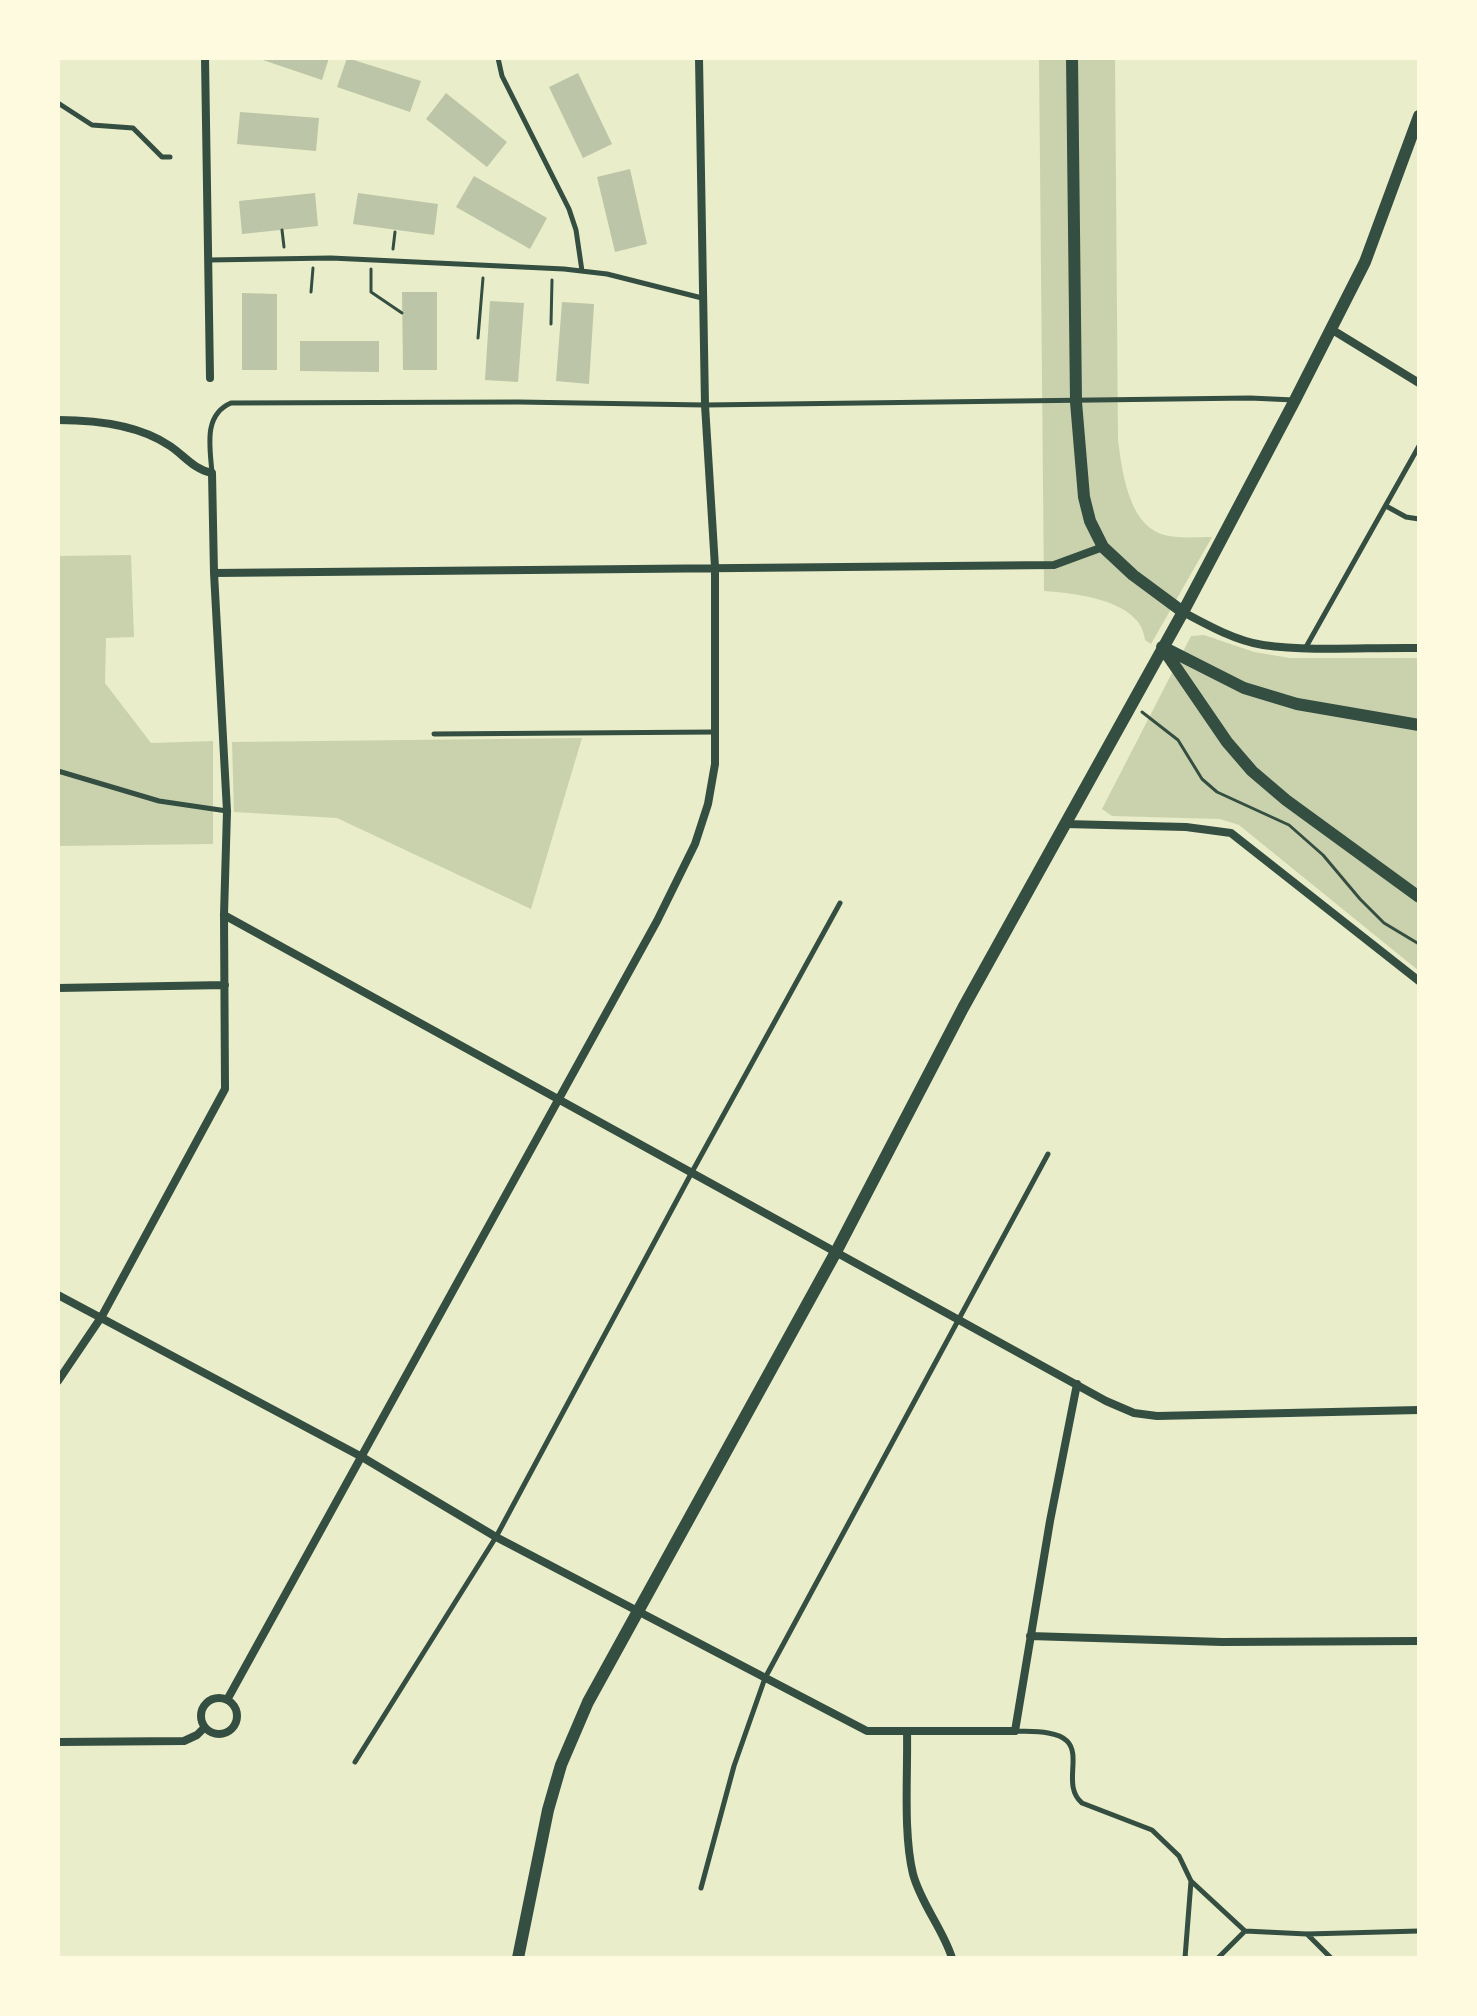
<!DOCTYPE html>
<style>
body{margin:0}
#map{position:relative;width:1477px;height:2016px;overflow:hidden;background:#e9edc9;font-family:Montserrat,sans-serif}
canvas{display:block}
.frame{position:absolute;inset:0;border:60px solid #fefae0;pointer-events:none}
</style>
<div id="map">
<canvas width="1477" height="2016"></canvas>
<div class="frame"></div>
</div>
<script>
const g = document.querySelector('canvas').getContext('2d');
g.lineJoin = 'round';
function fillPath(path, color) {
  g.fillStyle = color;
  g.fill(path, 'evenodd');
}
function trace(path, color, width, dash) {
  g.strokeStyle = color;
  g.lineWidth = width;
  g.lineCap = dash ? 'butt' : 'round';
  g.setLineDash(dash || []);
  g.stroke(path);
}
fillPath(new Path2D(`
 M 1039,58 L 1115,58 L 1118,440 C 1122,470 1128,522 1161,534 C 1176,539 1196,537 1212,537 L 1151,644 L 1145,640 C 1142,600 1074,593 1044,591 Z
 M 131,555 L 134,637 L 106,638 L 105,683 L 151,743 L 213,741 L 213,844 L 58,846 L 58,556 Z
 M 1204,635 L 1254,652 L 1290,658 L 1419,658 L 1419,971 L 1239,825 L 1220,819 L 1112,816 L 1102,809 L 1191,636 Z
 M 582,738 L 531,909 L 337,818 L 234,812 L 232,742 Z`), '#cad2ad');
fillPath(new Path2D(`
 M 257,58 L 329,58 L 322,80 Z
 M 347,58 L 421,81 L 410,112 L 337,87 Z
 M 578,73 L 612,144 L 583,158 L 549,87 Z
 M 446,93 L 507,142 L 487,167 L 426,119 Z
 M 240,112 L 319,118 L 316,151 L 237,144 Z
 M 630,169 L 647,244 L 615,252 L 597,177 Z
 M 474,176 L 547,218 L 530,249 L 456,207 Z
 M 315,193 L 318,226 L 242,234 L 239,201 Z
 M 358,193 L 438,204 L 434,235 L 353,224 Z
 M 402,292 L 437,292 L 437,370 L 403,370 Z
 M 242,293 L 277,294 L 277,370 L 242,370 Z
 M 490,301 L 524,303 L 518,382 L 485,380 Z
 M 562,302 L 594,304 L 589,384 L 556,381 Z
 M 300,341 L 379,341 L 379,372 L 300,371 Z`), '#bcc5a7');
trace(new Path2D(`
 M 282,230 L 284,247
 M 393,249 L 395,232
 M 371,269 L 371,292 L 402,313
 M 311,292 L 313,268
 M 551,324 L 552,280
 M 478,338 L 483,278
 M 1142,712 L 1178,740 L 1202,779 L 1217,792 L 1289,825 L 1323,855 L 1360,899 L 1384,923 L 1419,944`), '#344e41', 3);
trace(new Path2D(`
 M 498,58 L 502,76 L 569,209 L 576,230 L 582,271
 M 58,103 L 92,125 L 133,128 L 162,157 L 170,157
 M 209,260 L 331,258 L 564,269 L 607,274 L 702,298
 M 212,473 C 210,447 203,415 231,403 L 518,402 L 705,405 L 1250,398 L 1294,400
 M 1386,506 L 1406,517 L 1419,519
 M 1306,647 L 1419,446
 M 434,734 L 715,732
 M 58,771 L 159,801 L 227,811
 M 1015,1731 C 1030,1732 1056,1730 1067,1741 C 1082,1756 1062,1786 1082,1803 L 1152,1830 L 1179,1856 L 1191,1881 L 1245,1931
 M 355,1762 L 496,1537 L 692,1172 L 840,903
 M 701,1888 L 734,1766 L 765,1678 L 1048,1154
 M 1307,1934 L 1331,1958
 M 1185,1958 L 1191,1881
 M 1218,1958 L 1245,1931 L 1307,1934 L 1419,1931`), '#344e41', 5);
trace(new Path2D(`
 M 205,58 L 210,378
 M 1331,329 L 1419,383
 M 58,420 C 95,420 138,424 170,446 C 185,456 193,469 212,473 L 214,573 L 227,811 L 224,915 L 225,1089 L 102,1316 L 58,1381
 M 214,573 L 1054,565 L 1103,547
 M 1183,612 C 1207,625 1236,641 1263,645 C 1314,652 1368,647 1419,648
 M 1065,824 L 1186,827 L 1231,833 L 1419,981
 M 224,915 L 1106,1401 L 1134,1413 L 1157,1416 L 1419,1410
 M 58,988 L 225,985
 M 58,1295 L 362,1457 L 496,1537 L 867,1731 L 1015,1731 L 1050,1521 L 1077,1384
 M 1030,1636 L 1222,1642 L 1419,1641
 M201 1716a18 18 0 1 1 36 0a18 18 0 1 1-36 0Z
 M 227,1700 L 657,921 L 695,844 L 708,804 L 715,764 L 715,567 L 705,405 L 699,58
 M 907,1731 C 908,1774 903,1833 913,1874 C 921,1904 943,1929 952,1958
 M 58,1742 L 184,1741 L 197,1735 L 204,1728`), '#344e41', 8);
trace(new Path2D(`
 M 1072,58 L 1076,402 L 1084,497 L 1090,521 L 1103,547 L 1133,575 L 1183,612
 M 1162,647 L 1227,742 L 1252,771 L 1286,800 L 1419,897
 M 1165,648 L 1244,688 L 1297,704 L 1419,725
 M 518,1958 L 548,1810 L 561,1765 L 588,1702 L 837,1250 L 963,1008 L 1183,612 L 1295,400 L 1365,262 L 1419,116`), '#344e41', 12);
</script>
